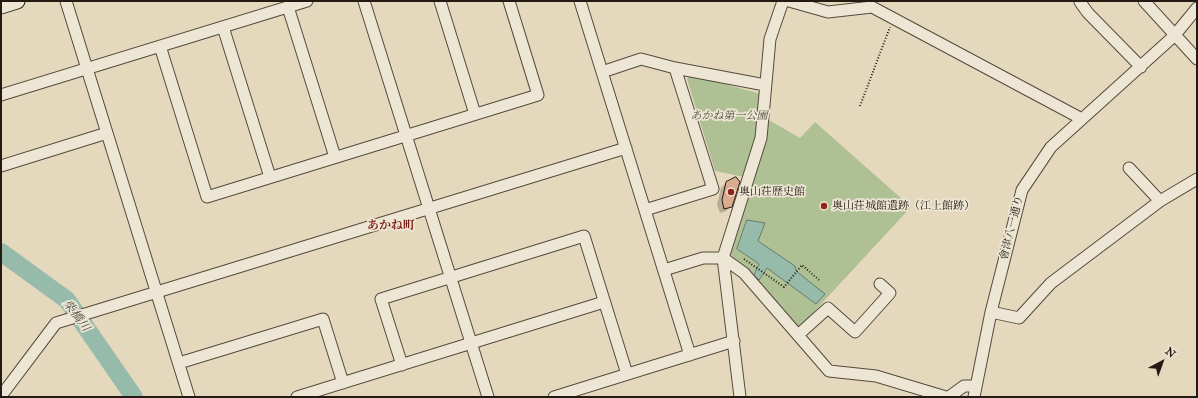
<!DOCTYPE html>
<meta charset="utf-8">
<style>
body{margin:0}
#map{position:relative;width:1198px;height:398px;overflow:hidden;background:#e5d9bd;font-family:"IM FELL Great Primer",serif}
canvas{display:block}
.frame{position:absolute;inset:0;border:2px solid #231a12;pointer-events:none}
.north{position:absolute;left:1142px;top:342px;width:40px;height:40px;-webkit-text-stroke:3px #eee6d4;paint-order:stroke;rotate:41deg;font-size:11px;font-weight:700;line-height:16px;text-align:center;color:#231a12}
.north::after{content:'';display:block;margin:auto;width:14px;height:18px;background:#231a12;clip-path:polygon(50% 0,100% 100%,50% 72%,0 100%)}
</style>
<div id="map">
<canvas width="1198" height="398"></canvas>
<div class="frame"></div>
<div class="north">N</div>
</div>
<script>
const g = document.querySelector('canvas').getContext('2d');
g.lineJoin = 'round';
function fillPath(path, color) {
  g.fillStyle = color;
  g.fill(path, 'evenodd');
}
function trace(path, color, width, dash) {
  g.strokeStyle = color;
  g.lineWidth = width;
  g.lineCap = dash ? 'butt' : 'round';
  g.setLineDash(dash || []);
  g.stroke(path);
}
function write(font, color, halo, rows, align = 'center') {
  g.font = font + ' "IM FELL Great Primer","Noto Serif JP",serif';
  g.lineWidth = 3.5;
  g.setLineDash([]);
  g.textBaseline = 'middle';
  g.strokeStyle = halo;
  g.fillStyle = color;
  for (const [text, x, y, turn = 0] of rows) {
    g.save();
    g.translate(x, y);
    g.rotate((+turn || 0) * Math.PI / 180);
    g.textAlign = isNaN(turn) ? turn : align;
    if (halo) g.strokeText(text, 0, 0);
    g.fillText(text, 0, 0);
    g.restore();
  }
}
fillPath(new Path2D(`
 M 691,75 L 761,94 L 756,142 L 745,177 L 715,171 L 687,79 Z
 M 767,119 L 800,138 L 815,122 L 911,207 L 799,328 L 729,253 Z`), '#afc095');
const water = new Path2D(`
 M 747,220 L 765,223 L 758,241 L 795,266 L 796,271 L 825,294 L 816,304 L 767,268 L 759,280 L 754,275 L 759,264 L 737,249 Z`);
fillPath(water, '#97bbab');
trace(water, '#697b6e', 1);
fillPath(new Path2D(`
 M 726,183 L 731,206 L 726,211 L 720,213 L 717,205 L 721,188 Z`), '#0003');
trace(new Path2D(`
 M 1,252 L 67,300 L 134,397`), '#97bbab', 18);
const building = new Path2D(`
 M 736,177 L 740,182 L 732,207 L 724,209 L 722,200 L 726,182 Z`);
fillPath(building, '#daab8e');
trace(building, '#231a12', 1);
const street = new Path2D(`
 M 66,1 L 189,397
 M 364,1 L 488,397
 M 440,1 L 475,114
 M 580,1 L 690,355
 M 789,1 L 828,12 L 872,7 L 1082,119
 M 1144,1 L 1197,59
 M 1080,2 L 1088,13 L 1141,67
 M 288,7 L 335,157
 M 223,27 L 270,177
 M 160,46 L 207,197 L 538,95 L 509,1
 M 602,72 L 641,59 L 675,68 L 765,85
 M 1,95 L 307,1
 M 1,166 L 107,133
 M 1129,168 L 1160,201
 M 645,210 L 713,189 L 675,68
 M 664,270 L 703,258 L 723,258 L 744,273 L 829,371 L 876,376 L 946,397
 M 991,312 L 1019,318 L 1051,283 L 1160,201 L 1197,179
 M 798,335 L 828,308 L 855,332 L 890,293 L 880,284
 M 179,363 L 323,319 L 343,383
 M 402,365 L 381,299 L 584,236 L 627,374
 M 1,396 L 56,323 L 626,148
 M 297,397 L 604,302
 M 554,397 L 734,341
 M 740,397 L 723,258 L 761,138 L 770,39 L 783,1
 M 949,397 L 964,386 L 976,386
 M 974,397 L 991,312 L 1022,190 L 1051,147 L 1174,36 L 1197,8`);
const secondary = new Path2D(`
 M 1,6 L 17,1`);
trace(street, '#544a3d', 13);
trace(secondary, '#231a12', 17);
trace(new Path2D(`
 M 860,106 L 890,27
 M 744,259 L 784,287 L 802,265 L 819,280`), '#231a12', 2, [1, 2]);
trace(street, '#eee6d4', 11);
trace(secondary, '#eee6d4', 15);
for (const [x, y, r, color] of [
 [731,192,4,"#8f2418"],
 [824,206,4,"#8f2418"]
]) {
  const dot = new Path2D();
  dot.arc(x, y, r, 0, 2 * Math.PI);
  g.fillStyle = color;
  g.fill(dot);
  trace(dot, '#eee6d4', 1.5);
}
write('italic 11px', '#4d4c39', '#eee6d4', [
 ["あかね第一公園",729,116]
]);
write('11px', '#231a12', '#eee6d4', [
 ["奥山荘歴史館",739,192],
 ["奥山荘城館遺跡（江上館跡）",832,206]
], 'left');
write('11px', '#231a12', '#eee6d4', [
 ["會津八一通り",1012,228,-76]
]);
write('bold 12px', '#7a1f14', '#eee6d4', [
 ["あかね町",391,226]
]);
write('italic 12px', '#464a40', '#eee6d4', [
 ["柴橋川",76,316,53]
]);
</script>
